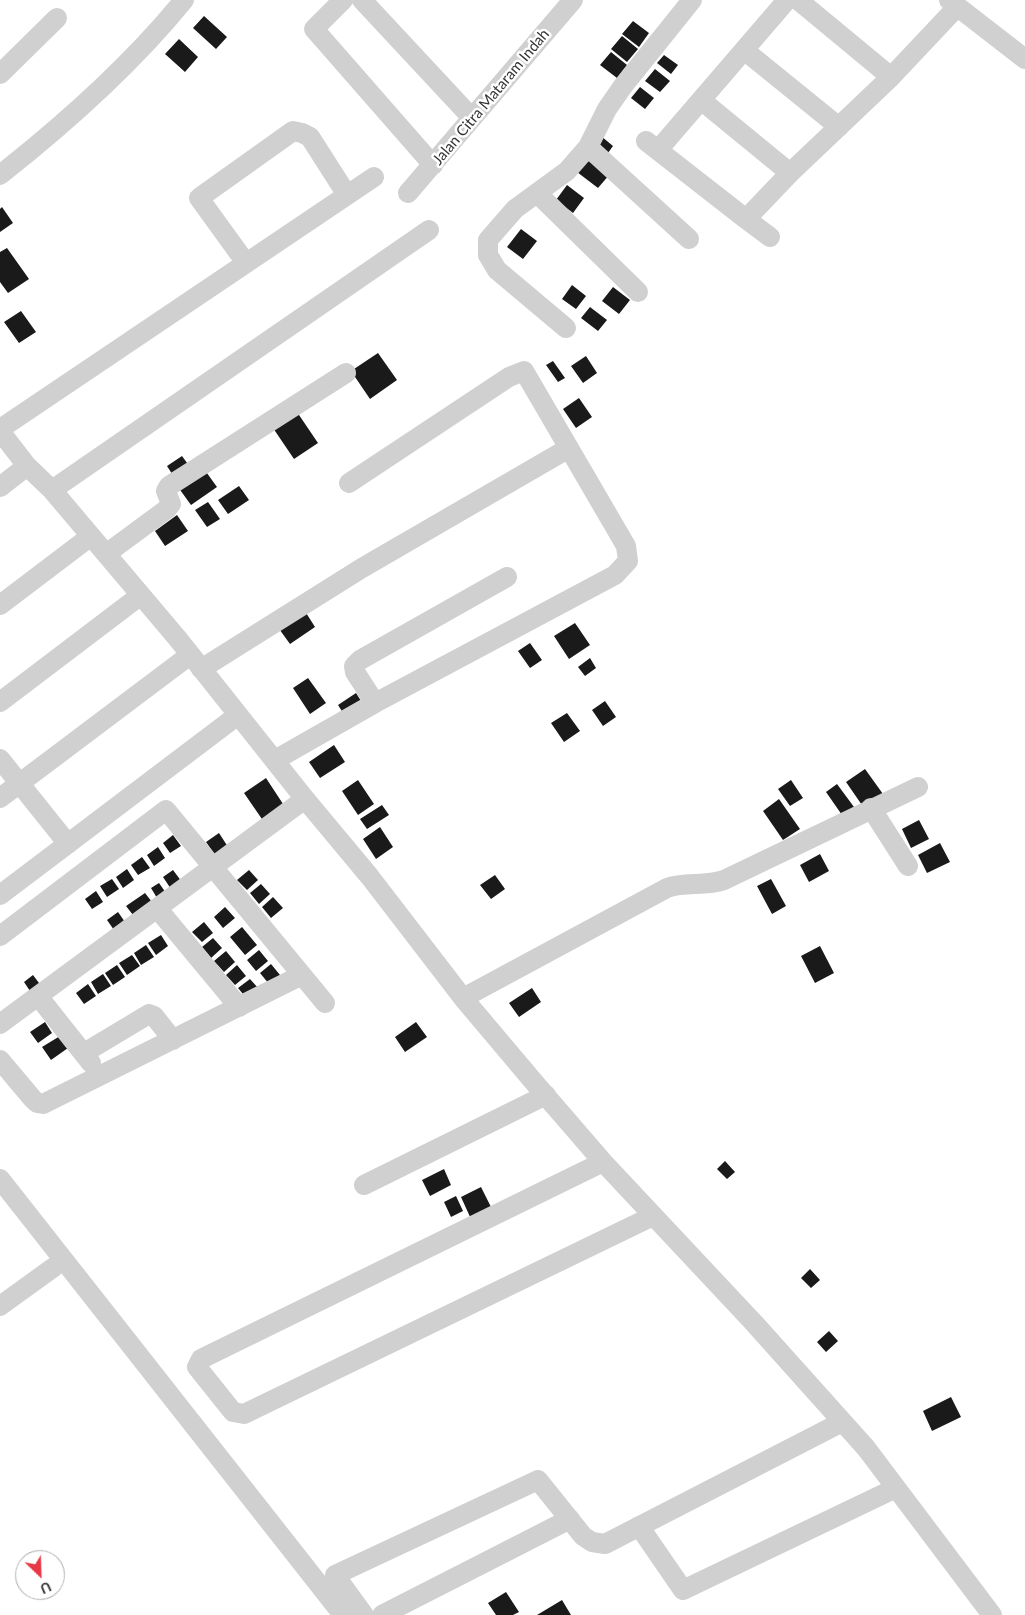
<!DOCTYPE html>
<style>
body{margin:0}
#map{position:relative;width:1025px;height:1615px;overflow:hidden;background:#fff;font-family:Lato,sans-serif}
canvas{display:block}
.north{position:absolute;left:15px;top:1550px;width:50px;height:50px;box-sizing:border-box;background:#fff;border:1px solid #adadad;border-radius:50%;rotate:156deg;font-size:14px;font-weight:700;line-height:20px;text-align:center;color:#333}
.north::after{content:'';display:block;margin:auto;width:18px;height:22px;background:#e63946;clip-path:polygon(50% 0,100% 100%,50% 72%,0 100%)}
</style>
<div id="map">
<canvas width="1025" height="1615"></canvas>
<div class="north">U</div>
</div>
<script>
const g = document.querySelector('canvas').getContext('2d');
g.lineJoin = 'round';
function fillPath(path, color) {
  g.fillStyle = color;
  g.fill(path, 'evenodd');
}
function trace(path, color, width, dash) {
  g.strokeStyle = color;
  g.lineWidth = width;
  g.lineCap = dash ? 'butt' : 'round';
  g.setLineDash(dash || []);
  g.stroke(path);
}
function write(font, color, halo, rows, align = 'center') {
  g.font = font + ' Lato,sans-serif';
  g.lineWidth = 5;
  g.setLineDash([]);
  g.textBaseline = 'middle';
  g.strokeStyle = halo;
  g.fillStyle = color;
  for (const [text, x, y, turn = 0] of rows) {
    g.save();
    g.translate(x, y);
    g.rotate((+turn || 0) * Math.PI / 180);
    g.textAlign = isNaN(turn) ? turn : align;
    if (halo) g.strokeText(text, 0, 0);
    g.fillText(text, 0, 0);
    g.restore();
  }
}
fillPath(new Path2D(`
 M 204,16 L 227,37 L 216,49 L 193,28 Z
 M 633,21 L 649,33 L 639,47 L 622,34 Z
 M 622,36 L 638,49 L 627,62 L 611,49 Z
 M 179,39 L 198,57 L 185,72 L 165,54 Z
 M 611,52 L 627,65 L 617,78 L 600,65 Z
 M 664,55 L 678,65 L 671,74 L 657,63 Z
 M 655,69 L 670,81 L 660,92 L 645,81 Z
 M 640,87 L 654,98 L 645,109 L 631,98 Z
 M 601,136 L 613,146 L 608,153 L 595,143 Z
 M 589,157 L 610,174 L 598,188 L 577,172 Z
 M 567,185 L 584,198 L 573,213 L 556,200 Z
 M 2,207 L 13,223 L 0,232 L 0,209 Z
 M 521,229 L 537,241 L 523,259 L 507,247 Z
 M 7,248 L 29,279 L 8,293 L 0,282 L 0,252 Z
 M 572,285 L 586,296 L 576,309 L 562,299 Z
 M 613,287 L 630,300 L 619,314 L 602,301 Z
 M 590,307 L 607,320 L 598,331 L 581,318 Z
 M 21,311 L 36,332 L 19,343 L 4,322 Z
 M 378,353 L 397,380 L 370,399 L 351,371 Z
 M 586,356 L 597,373 L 583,383 L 571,366 Z
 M 553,361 L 565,378 L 558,382 L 546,365 Z
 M 579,398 L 592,417 L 576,428 L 563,409 Z
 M 297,412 L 318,443 L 294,459 L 273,428 Z
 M 182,456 L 190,467 L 174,477 L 167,466 Z
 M 204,469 L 217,487 L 191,505 L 178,487 Z
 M 239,486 L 249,500 L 228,514 L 218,500 Z
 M 208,502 L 220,519 L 207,527 L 195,510 Z
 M 177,515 L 188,531 L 165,546 L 155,531 Z
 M 303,608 L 315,627 L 290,644 L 277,626 Z
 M 575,623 L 590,645 L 569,659 L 554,636 Z
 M 530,643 L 542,660 L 530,668 L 518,651 Z
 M 590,658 L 596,668 L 585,676 L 578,667 Z
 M 308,678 L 326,703 L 310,714 L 293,688 Z
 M 356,693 L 363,704 L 345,716 L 338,705 Z
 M 605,701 L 616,717 L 603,726 L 592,710 Z
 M 567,713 L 580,731 L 564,742 L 551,723 Z
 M 334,745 L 345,762 L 320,778 L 309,762 Z
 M 865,769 L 883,794 L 864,808 L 846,782 Z
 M 266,778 L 285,807 L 264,822 L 244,793 Z
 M 358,780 L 374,804 L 358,815 L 342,791 Z
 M 791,780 L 803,798 L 790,806 L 778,789 Z
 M 837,784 L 854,807 L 842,815 L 826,792 Z
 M 779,799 L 800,829 L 783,840 L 763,811 Z
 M 382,805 L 389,815 L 367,829 L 360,819 Z
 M 919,820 L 929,839 L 911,848 L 902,829 Z
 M 380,827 L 393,847 L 376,859 L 363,839 Z
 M 219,833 L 230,850 L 218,859 L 206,842 Z
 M 173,835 L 181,846 L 170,853 L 163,843 Z
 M 940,843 L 950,862 L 927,873 L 918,855 Z
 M 158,847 L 165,858 L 154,866 L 147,855 Z
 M 820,854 L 829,871 L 809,882 L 800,865 Z
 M 142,857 L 150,868 L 138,875 L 131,865 Z
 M 127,869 L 134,880 L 123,888 L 116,877 Z
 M 173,870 L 182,882 L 171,889 L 163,877 Z
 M 249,870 L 258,880 L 247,890 L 237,880 Z
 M 495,875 L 505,889 L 491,899 L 480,885 Z
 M 112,879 L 119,889 L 107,897 L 100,886 Z
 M 771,879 L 786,906 L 772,914 L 757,886 Z
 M 159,883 L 166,893 L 157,898 L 151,888 Z
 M 261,884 L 270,894 L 259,904 L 250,893 Z
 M 96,891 L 103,902 L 92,909 L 85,899 Z
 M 145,893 L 152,902 L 133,915 L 126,906 Z
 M 273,897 L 283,908 L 271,918 L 262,907 Z
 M 225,907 L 235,918 L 223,928 L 214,917 Z
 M 118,912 L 125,922 L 114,930 L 107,920 Z
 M 204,922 L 213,933 L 202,942 L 192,932 Z
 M 242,927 L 257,945 L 245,955 L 230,937 Z
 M 161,935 L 168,946 L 156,955 L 148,943 Z
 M 213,938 L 222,948 L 211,958 L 202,947 Z
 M 146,945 L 154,957 L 141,965 L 134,953 Z
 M 820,946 L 834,973 L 815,983 L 801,956 Z
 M 259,950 L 268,961 L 256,971 L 247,960 Z
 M 226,951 L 235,962 L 224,972 L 214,961 Z
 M 132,955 L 140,966 L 127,975 L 119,963 Z
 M 271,964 L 280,975 L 269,984 L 260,973 Z
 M 117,965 L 125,977 L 113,985 L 105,973 Z
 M 237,965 L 246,976 L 235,985 L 226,975 Z
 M 103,974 L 111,986 L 98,994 L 91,982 Z
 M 33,975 L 42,987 L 32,994 L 24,982 Z
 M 250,979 L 259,989 L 247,999 L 238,988 Z
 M 88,984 L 96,996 L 84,1004 L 76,993 Z
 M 532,988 L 541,1002 L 519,1017 L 509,1003 Z
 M 45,1022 L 52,1033 L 38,1043 L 30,1032 Z
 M 416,1022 L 427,1037 L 405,1052 L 395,1037 Z
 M 60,1036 L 68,1048 L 51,1060 L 42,1047 Z
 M 725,1161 L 735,1172 L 727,1179 L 717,1169 Z
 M 444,1169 L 451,1185 L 430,1196 L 422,1180 Z
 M 481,1187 L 492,1209 L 471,1219 L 461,1197 Z
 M 456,1196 L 463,1211 L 451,1217 L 444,1202 Z
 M 810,1269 L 820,1280 L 811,1288 L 801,1278 Z
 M 829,1331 L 838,1341 L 826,1352 L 817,1342 Z
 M 951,1397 L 961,1417 L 932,1431 L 923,1411 Z
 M 506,1592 L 519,1612 L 513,1615 L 496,1615 L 488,1603 Z
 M 562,1600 L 571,1615 L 537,1615 Z`), '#1a1a1a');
trace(new Path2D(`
 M 343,0 L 314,29 L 433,165
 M 362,0 L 472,118
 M 798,0 L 891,77
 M 949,0 L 1025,59
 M 744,50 L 839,127
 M 0,74 L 57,18
 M 701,100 L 790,173
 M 646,141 L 746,219 L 790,173 L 891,77 L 957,7
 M 588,147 L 689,239
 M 658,150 L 787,0
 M 0,175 C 66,123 131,65 184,0
 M 408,193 L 573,0
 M 538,194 L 638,292
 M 746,219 L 770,237
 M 246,263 L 199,198 L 293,131 L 302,133 L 310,137 L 347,195
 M 566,328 L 497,270 L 488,255 L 488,240 L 515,209 L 567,171 L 588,147 L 607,109 L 623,86 L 692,0
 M 0,429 L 374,177
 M 0,431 L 27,466 L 52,490 L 178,639 L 305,799 L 370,877 L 463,998 L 533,1081 L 603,1162 L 754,1323 L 866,1448 L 992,1615
 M 0,487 L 27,466
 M 52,490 L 429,230
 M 106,554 L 167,509 L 171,504 L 166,491 L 169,486 L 346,373
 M 0,605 L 91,536
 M 201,669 L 362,568 L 569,448
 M 0,702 L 141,595
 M 375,703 L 355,672 L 354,666 L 360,660 L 507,577
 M 0,759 L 68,844
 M 275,760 L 375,703 L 615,575 L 628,561 L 626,546 L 524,371 L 509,377 L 349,483
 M 0,798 L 190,655
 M 871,808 L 908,866
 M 0,895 L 238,715
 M 157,908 L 239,1007
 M 0,936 L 166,810 L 325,1003
 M 38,996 L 91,1063
 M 463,998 L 667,888 C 685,881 705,887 724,880 L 918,787
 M 0,1024 L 305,799
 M 84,1053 L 149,1014 L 154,1016 L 173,1040
 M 0,1060 L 32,1098 L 37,1103 L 43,1104 L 302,975
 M 603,1162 L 201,1359 L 197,1367 L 233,1412 L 244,1414 L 653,1216
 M 0,1179 L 343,1615
 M 364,1185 L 546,1095
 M 0,1306 L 54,1267
 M 639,1526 L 683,1590 L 896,1488
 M 364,1615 L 335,1575 L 538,1480 L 583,1536 L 592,1542 L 605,1544 L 842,1422
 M 382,1615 L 570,1519`), '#d0d0d0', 20);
write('15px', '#333', '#fff', [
 ["Jalan Citra Mataram Indah",491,97,-50]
]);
</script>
